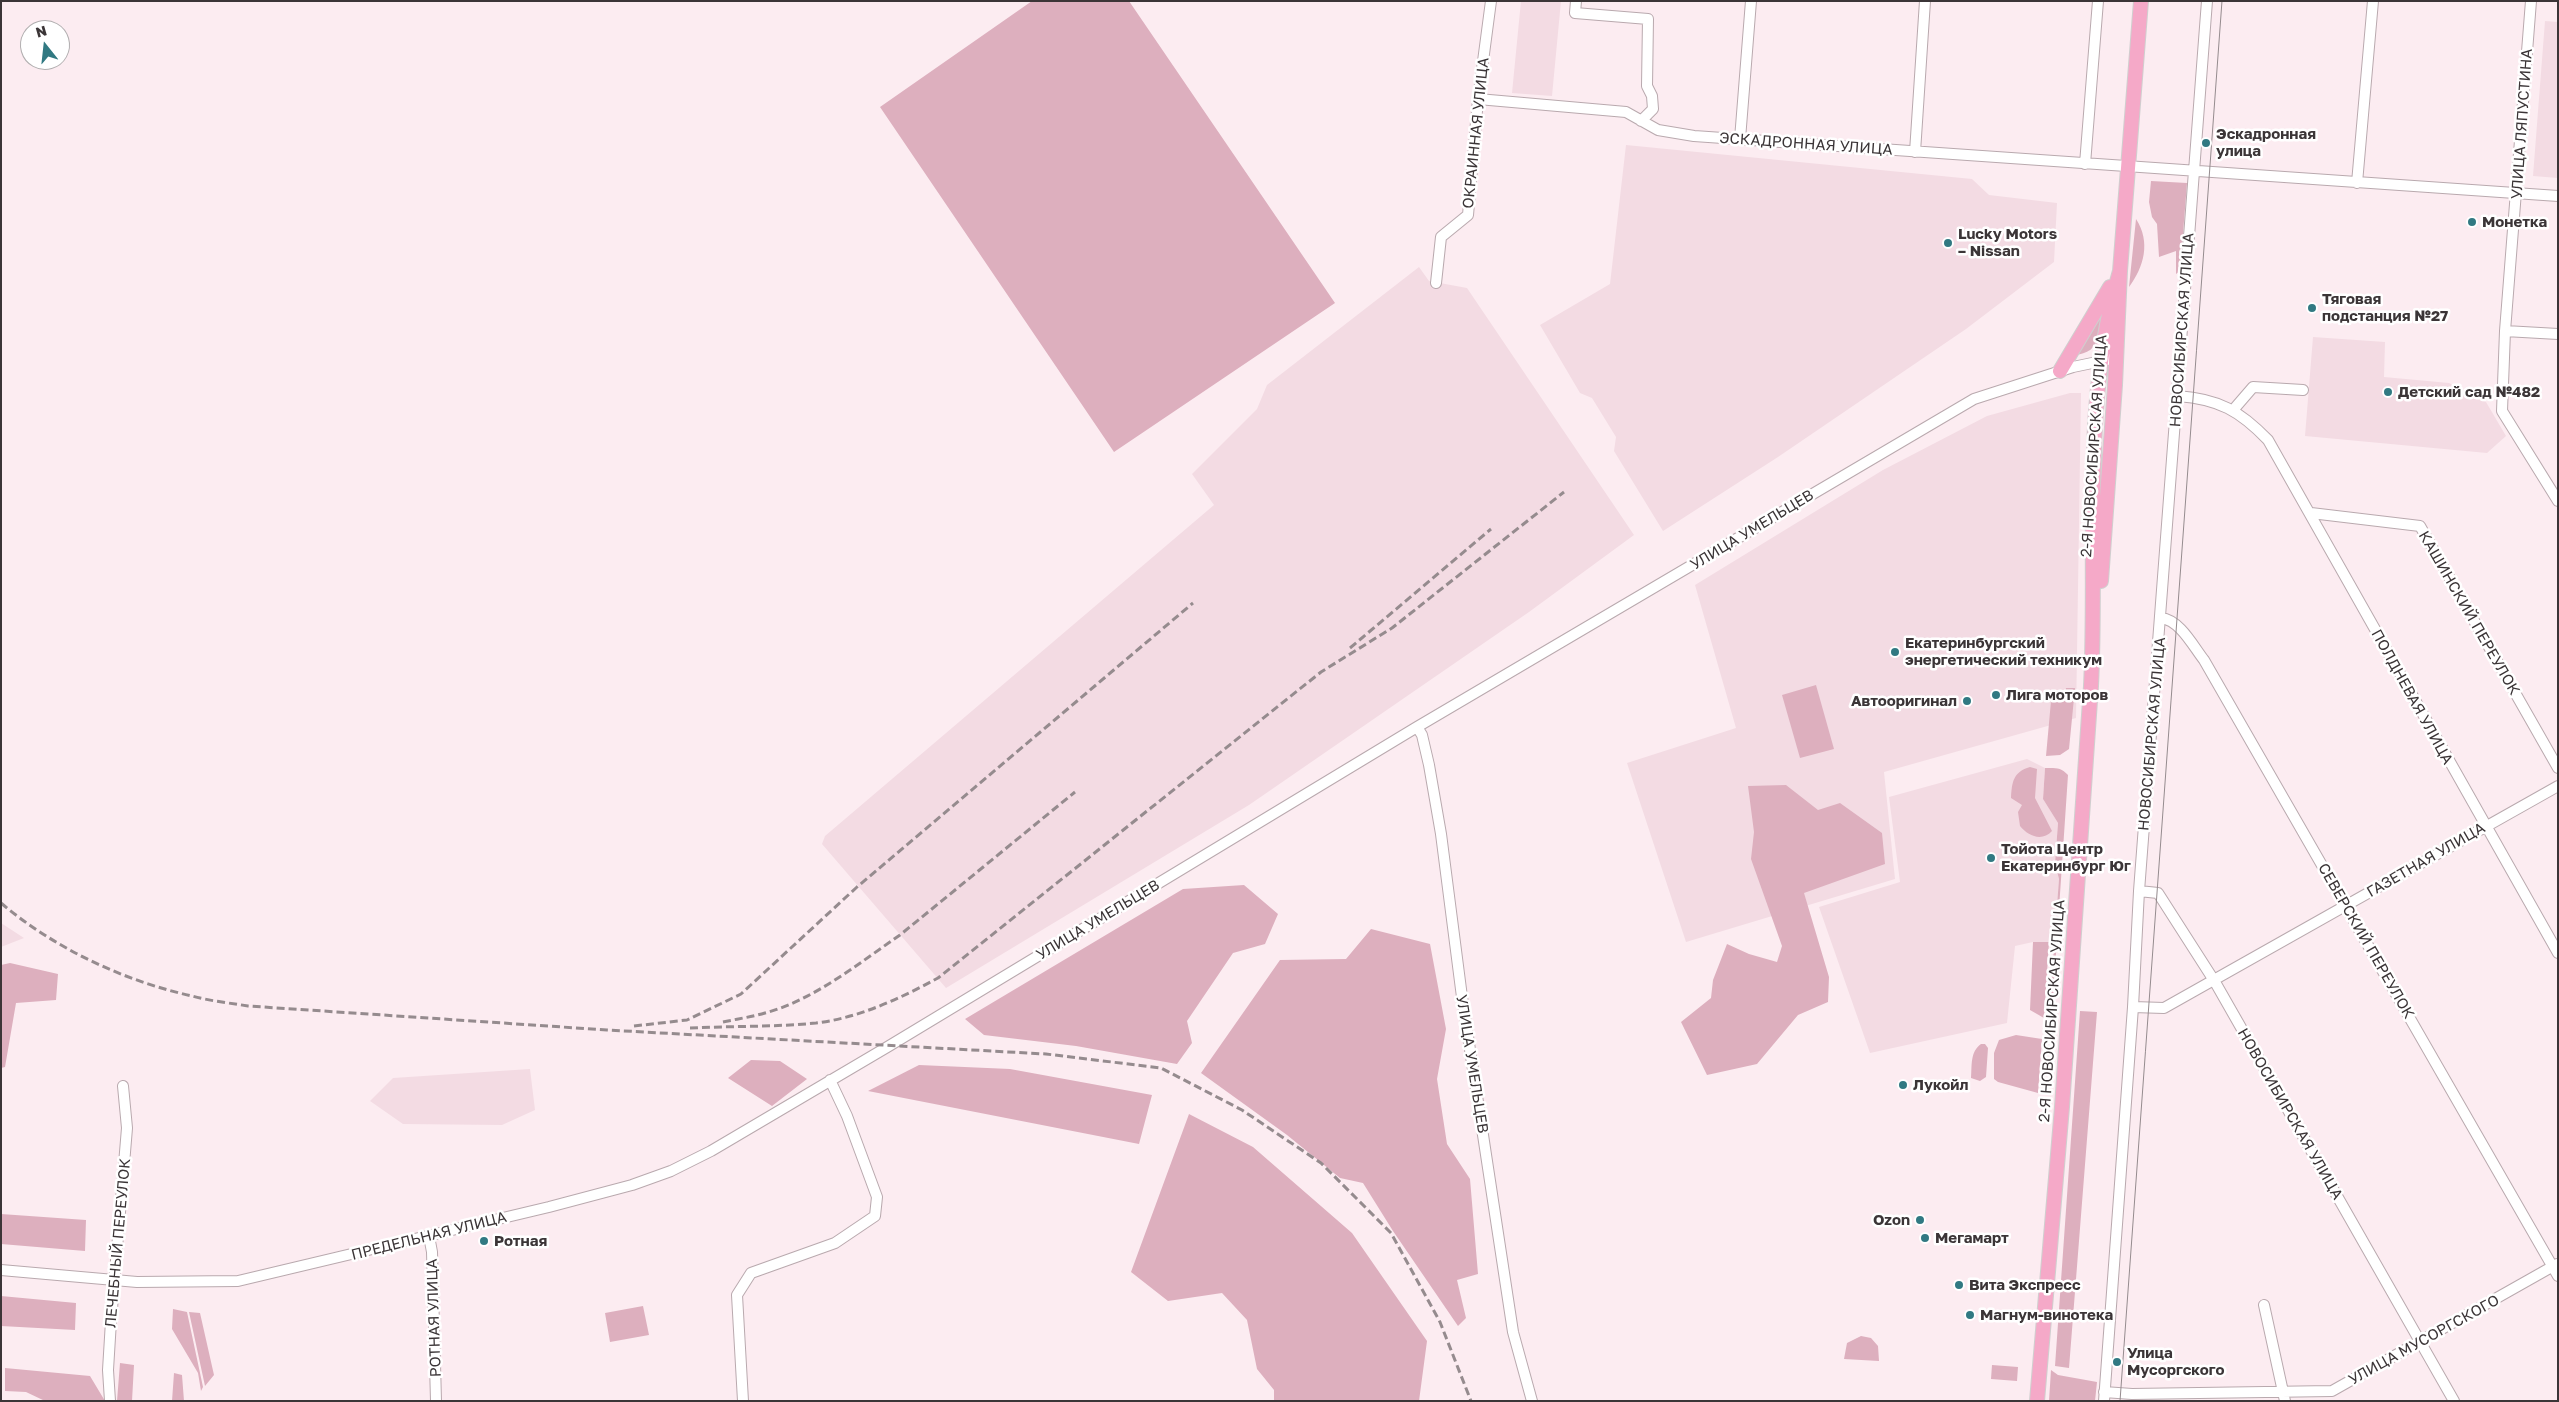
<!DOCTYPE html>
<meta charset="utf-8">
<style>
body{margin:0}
#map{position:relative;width:2559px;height:1402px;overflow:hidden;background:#fcecf1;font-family:"Golos Text",sans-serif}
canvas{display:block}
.frame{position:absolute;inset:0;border:2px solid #3b3537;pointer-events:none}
.north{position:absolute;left:20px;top:20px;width:50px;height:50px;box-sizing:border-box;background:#fff;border:1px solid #b1aeaf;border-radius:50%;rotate:344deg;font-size:14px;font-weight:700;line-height:20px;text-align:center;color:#3b3537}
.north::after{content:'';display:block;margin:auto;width:18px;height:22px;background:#317982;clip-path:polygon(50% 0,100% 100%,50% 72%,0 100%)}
</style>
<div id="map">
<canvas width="2559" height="1402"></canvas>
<div class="frame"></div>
<div class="north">N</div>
</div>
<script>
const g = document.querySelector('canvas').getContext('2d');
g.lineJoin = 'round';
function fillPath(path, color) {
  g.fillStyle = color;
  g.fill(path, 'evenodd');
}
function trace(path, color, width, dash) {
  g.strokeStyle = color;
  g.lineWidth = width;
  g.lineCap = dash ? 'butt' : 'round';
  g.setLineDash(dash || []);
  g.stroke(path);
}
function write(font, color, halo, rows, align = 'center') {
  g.font = font + ' "Golos Text",sans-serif';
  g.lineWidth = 5;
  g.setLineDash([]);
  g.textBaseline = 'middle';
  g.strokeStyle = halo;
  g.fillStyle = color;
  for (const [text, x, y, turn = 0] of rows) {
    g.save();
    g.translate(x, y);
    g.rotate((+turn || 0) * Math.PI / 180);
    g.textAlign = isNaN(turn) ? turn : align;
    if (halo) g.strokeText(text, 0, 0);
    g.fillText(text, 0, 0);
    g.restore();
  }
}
fillPath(new Path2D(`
 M 1521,1 L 1561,1 L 1552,96 L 1512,93 Z
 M 2545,21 L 2558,22 L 2558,178 L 2533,176 Z
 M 1626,145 L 1972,179 L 1989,195 L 2057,203 L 2054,262 L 1966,329 L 1778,457 L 1663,531 L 1614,451 L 1616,437 L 1592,398 L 1580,393 L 1540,325 L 1610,284 Z
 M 1419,267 L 1429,281 L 1467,288 L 1634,535 L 1529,612 L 1249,805 L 946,988 L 822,844 L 825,836 L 1214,505 L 1192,474 L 1257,409 L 1267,385 Z
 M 2313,337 L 2385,342 L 2384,377 L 2449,383 L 2486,402 L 2506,436 L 2487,453 L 2305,436 Z
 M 2070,393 L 2081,393 L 2076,718 L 1884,772 L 1895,879 L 1686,942 L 1627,763 L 1736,728 L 1695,585 L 1883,470 L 1987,416 Z
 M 2027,759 L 2045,768 L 2043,799 L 2058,823 L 2055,863 L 2059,879 L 2055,942 L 2033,942 L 2015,946 L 2007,1023 L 1870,1053 L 1819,907 L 1900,882 L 1889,797 Z
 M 1,923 L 24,938 L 1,947 Z
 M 530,1069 L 535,1110 L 502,1125 L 403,1124 L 370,1101 L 393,1078 Z`), '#f3dbe3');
fillPath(new Path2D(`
 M 1032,1 L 1129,1 L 1335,303 L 1114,452 L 880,107 Z
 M 2151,181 L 2187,183 L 2180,271 L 2176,274 L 2176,251 L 2159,257 L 2157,224 L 2152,217 L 2149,202 Z
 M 2136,219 C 2151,242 2144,267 2129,287 Z
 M 2102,307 C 2099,330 2103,353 2074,355 Z
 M 1816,685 L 1834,749 L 1800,758 L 1782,695 Z
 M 2066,688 L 2075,688 L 2069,749 L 2060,755 L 2046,756 L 2051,701 L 2064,701 Z
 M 2030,767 L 2037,769 L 2035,798 L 2052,831 C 2042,842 2028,836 2020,826 L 2018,812 L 2022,805 L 2011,798 C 2012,782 2013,772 2030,767 Z
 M 2045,768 C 2055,768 2061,767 2068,775 L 2052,1013 L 2049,1015 L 2059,879 L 2055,863 L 2058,823 L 2043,799 Z
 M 1786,785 L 1818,810 L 1840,803 L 1882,833 L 1885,864 L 1804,893 L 1829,977 L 1828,1002 L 1798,1015 L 1757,1064 L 1707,1075 L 1681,1022 L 1711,998 L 1713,980 L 1727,944 L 1749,954 L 1777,962 L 1782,946 L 1751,859 L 1754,832 L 1748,786 Z
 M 1244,885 L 1278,914 L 1265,944 L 1233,953 L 1187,1021 L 1192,1043 L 1177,1064 L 1076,1046 L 984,1035 L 965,1019 L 1183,889 Z
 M 1371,929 L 1430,944 L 1446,1029 L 1437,1079 L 1447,1144 L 1470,1179 L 1478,1274 L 1457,1280 L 1466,1318 L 1458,1326 L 1393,1231 L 1363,1183 L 1340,1178 L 1287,1135 L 1201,1073 L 1280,960 L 1346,959 Z
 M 2033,942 L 2049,942 L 2044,1018 L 2030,1010 Z
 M 10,963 L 58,974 L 56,1000 L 16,1003 L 5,1067 L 1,1068 L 1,965 Z
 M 2080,1011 L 2097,1012 L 2069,1368 L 2055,1366 Z
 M 2016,1035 L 2042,1039 L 2038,1093 L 1998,1082 L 1994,1079 L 1994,1053 L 1999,1040 Z
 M 1981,1044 L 1985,1044 L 1988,1048 L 1986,1077 L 1980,1081 L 1971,1078 C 1972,1065 1970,1052 1981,1044 Z
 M 751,1060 L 780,1061 L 807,1079 L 772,1106 L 728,1078 Z
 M 919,1065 L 1010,1069 L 1152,1095 L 1139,1144 L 868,1091 Z
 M 1189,1114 L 1253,1147 L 1352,1233 L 1427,1341 L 1419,1401 L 1274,1401 L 1274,1390 L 1257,1369 L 1247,1320 L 1222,1293 L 1168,1301 L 1131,1272 Z
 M 1,1214 L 86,1220 L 85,1251 L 1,1244 Z
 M 1,1296 L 76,1303 L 75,1330 L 1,1326 Z
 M 643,1306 L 649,1335 L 610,1342 L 605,1313 Z
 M 173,1309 L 187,1312 L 203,1387 L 201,1391 L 198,1373 L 172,1329 Z
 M 189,1312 L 200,1313 L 214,1375 L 205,1386 Z
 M 1861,1336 L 1871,1338 L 1878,1346 L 1879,1361 L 1844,1359 L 1847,1343 Z
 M 120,1363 L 134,1365 L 132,1401 L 117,1401 Z
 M 1992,1365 L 2018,1367 L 2017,1381 L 1991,1379 Z
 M 5,1368 L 90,1376 L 105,1401 L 45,1401 L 26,1392 L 5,1391 Z
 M 2051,1370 L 2058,1375 L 2097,1382 L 2095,1401 L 2049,1401 Z
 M 174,1373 L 182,1375 L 184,1401 L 172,1401 Z`), '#ddafbe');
const minor = new Path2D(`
 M 1576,1 L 1575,13 L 1648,19 L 1647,86 L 1652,96 L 1653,109 L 1641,121
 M 2207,1 L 2139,891 L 2158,893 L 2215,982 L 2454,1401
 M 2531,1 L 2505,331 L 2502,411 L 2558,501
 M 1478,99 L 1626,112 L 1658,130 L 1694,136 L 2558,196
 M 1740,139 L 1751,1
 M 1915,152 L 1925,1
 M 2085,164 L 2098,1
 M 2357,183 L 2373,1
 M 1436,283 L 1441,237 L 1468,215 L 1478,99 L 1491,1
 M 2505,331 L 2558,334
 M 2178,396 C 2219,399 2240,411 2268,440 L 2558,953
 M 2234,409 L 2253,387 L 2303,390
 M 2311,513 L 2420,526 L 2558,768
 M 2161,618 C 2180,620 2193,646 2204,660 L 2558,1276
 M 1417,727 L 1422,735 L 1429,765 L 1441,834 L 1462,997 L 1513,1332 L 1532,1401
 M 2133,1007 L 2164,1008 L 2558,786
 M 429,1236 L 432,1252 L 436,1401
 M 1,1270 L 137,1282 L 238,1281 L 549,1207 L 632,1185 L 671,1171 L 711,1151 L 889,1046 L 1417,727 L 1974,399 L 2073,367 L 2116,358
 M 2264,1305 L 2285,1401
 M 2104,1392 L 2132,1394 L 2332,1391 L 2557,1264
 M 110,1401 L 108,1370 L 111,1321 L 127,1128 L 123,1086
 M 743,1401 L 737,1295 L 751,1273 L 835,1243 L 875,1216 L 877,1197 L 847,1116 L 830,1080
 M 2104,1401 L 2133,1007 L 2139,891`);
const major = new Path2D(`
 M 2060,371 L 2110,287
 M 2101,581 L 2115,385 L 2120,271 L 2141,1
 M 2037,1401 L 2062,1107 L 2091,686 C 2098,548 2080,405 2120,271`);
trace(minor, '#b9a9ae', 12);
trace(major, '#d0cfcf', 16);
trace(minor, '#fff', 10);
trace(major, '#f5a9c8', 14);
trace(new Path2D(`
 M 2120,1401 L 2222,1`), '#958b8e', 1);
trace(new Path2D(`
 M 1350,648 L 1491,529
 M 1,903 C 54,948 124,981 192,996 C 210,1001 230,1003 248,1006 L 607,1030 L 1046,1054 L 1161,1068 L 1242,1110 L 1321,1163 L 1391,1233 L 1440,1322 L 1471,1401
 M 723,1022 C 737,1019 751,1017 765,1013 C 814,1000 859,963 900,935 L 1075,792
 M 634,1026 L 687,1020 L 741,994 L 857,887 L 1193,603
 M 690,1028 C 732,1026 775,1027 816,1023 C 859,1018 901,998 938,978 L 1321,672 L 1392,628 L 1564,492`), '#958b8e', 3, [8, 4]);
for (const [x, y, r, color] of [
 [2206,143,5,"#317982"],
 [2472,222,5,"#317982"],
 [1948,243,5,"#317982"],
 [2312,308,5,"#317982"],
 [2388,392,5,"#317982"],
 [1895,652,5,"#317982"],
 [1996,695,5,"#317982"],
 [1967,701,5,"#317982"],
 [1991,858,5,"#317982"],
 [1903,1085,5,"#317982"],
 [1920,1220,5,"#317982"],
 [1925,1238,5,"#317982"],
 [484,1241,5,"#317982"],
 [1959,1285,5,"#317982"],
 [1970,1315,5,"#317982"],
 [2117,1362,5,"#317982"]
]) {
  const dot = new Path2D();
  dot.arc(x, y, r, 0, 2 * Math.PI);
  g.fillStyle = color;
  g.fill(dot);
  trace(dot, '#fff', 2);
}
write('15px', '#3b3537', '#fff', [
 ["УЛИЦА ЛЯПУСТИНА",2522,124,-86],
 ["ОКРАИННАЯ УЛИЦА",1476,133,-84],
 ["ЭСКАДРОННАЯ УЛИЦА",1806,144,4],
 ["НОВОСИБИРСКАЯ УЛИЦА",2182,330,-86],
 ["2-Я НОВОСИБИРСКАЯ УЛИЦА",2094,446,-86],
 ["УЛИЦА УМЕЛЬЦЕВ",1752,530,-31],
 ["КАШИНСКИЙ ПЕРЕУЛОК",2469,613,60],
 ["ПОЛДНЕВАЯ УЛИЦА",2412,697,61],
 ["НОВОСИБИРСКАЯ УЛИЦА",2152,734,-85],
 ["ГАЗЕТНАЯ УЛИЦА",2426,860,-30],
 ["УЛИЦА УМЕЛЬЦЕВ",1098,920,-31],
 ["СЕВЕРСКИЙ ПЕРЕУЛОК",2366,941,60],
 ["2-Я НОВОСИБИРСКАЯ УЛИЦА",2052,1011,-86],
 ["УЛИЦА УМЕЛЬЦЕВ",1472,1064,81],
 ["НОВОСИБИРСКАЯ УЛИЦА",2290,1114,60],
 ["ПРЕДЕЛЬНАЯ УЛИЦА",429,1236,-14],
 ["ЛЕЧЕБНЫЙ ПЕРЕУЛОК",118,1243,-85],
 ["РОТНАЯ УЛИЦА",434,1318,-92],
 ["УЛИЦА МУСОРГСКОГО",2424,1340,-29]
]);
write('bold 15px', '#3b3537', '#fff', [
 ["Эскадронная",2216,134],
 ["улица",2216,151],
 ["Монетка",2482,222],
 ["Lucky Motors",1958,234],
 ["– Nissan",1958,251],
 ["Тяговая",2322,299],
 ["подстанция №27",2322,316],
 ["Детский сад №482",2398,392],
 ["Екатеринбургский",1905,643],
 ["энергетический техникум",1905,660],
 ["Лига моторов",2006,695],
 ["Автооригинал",1957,701,"right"],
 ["Тойота Центр",2001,849],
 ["Екатеринбург Юг",2001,866],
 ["Лукойл",1913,1085],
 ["Ozon",1910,1220,"right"],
 ["Мегамарт",1935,1238],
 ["Ротная",494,1241],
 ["Вита Экспресс",1969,1285],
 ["Магнум-винотека",1980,1315],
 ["Улица",2127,1353],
 ["Мусоргского",2127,1370]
], 'left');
</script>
